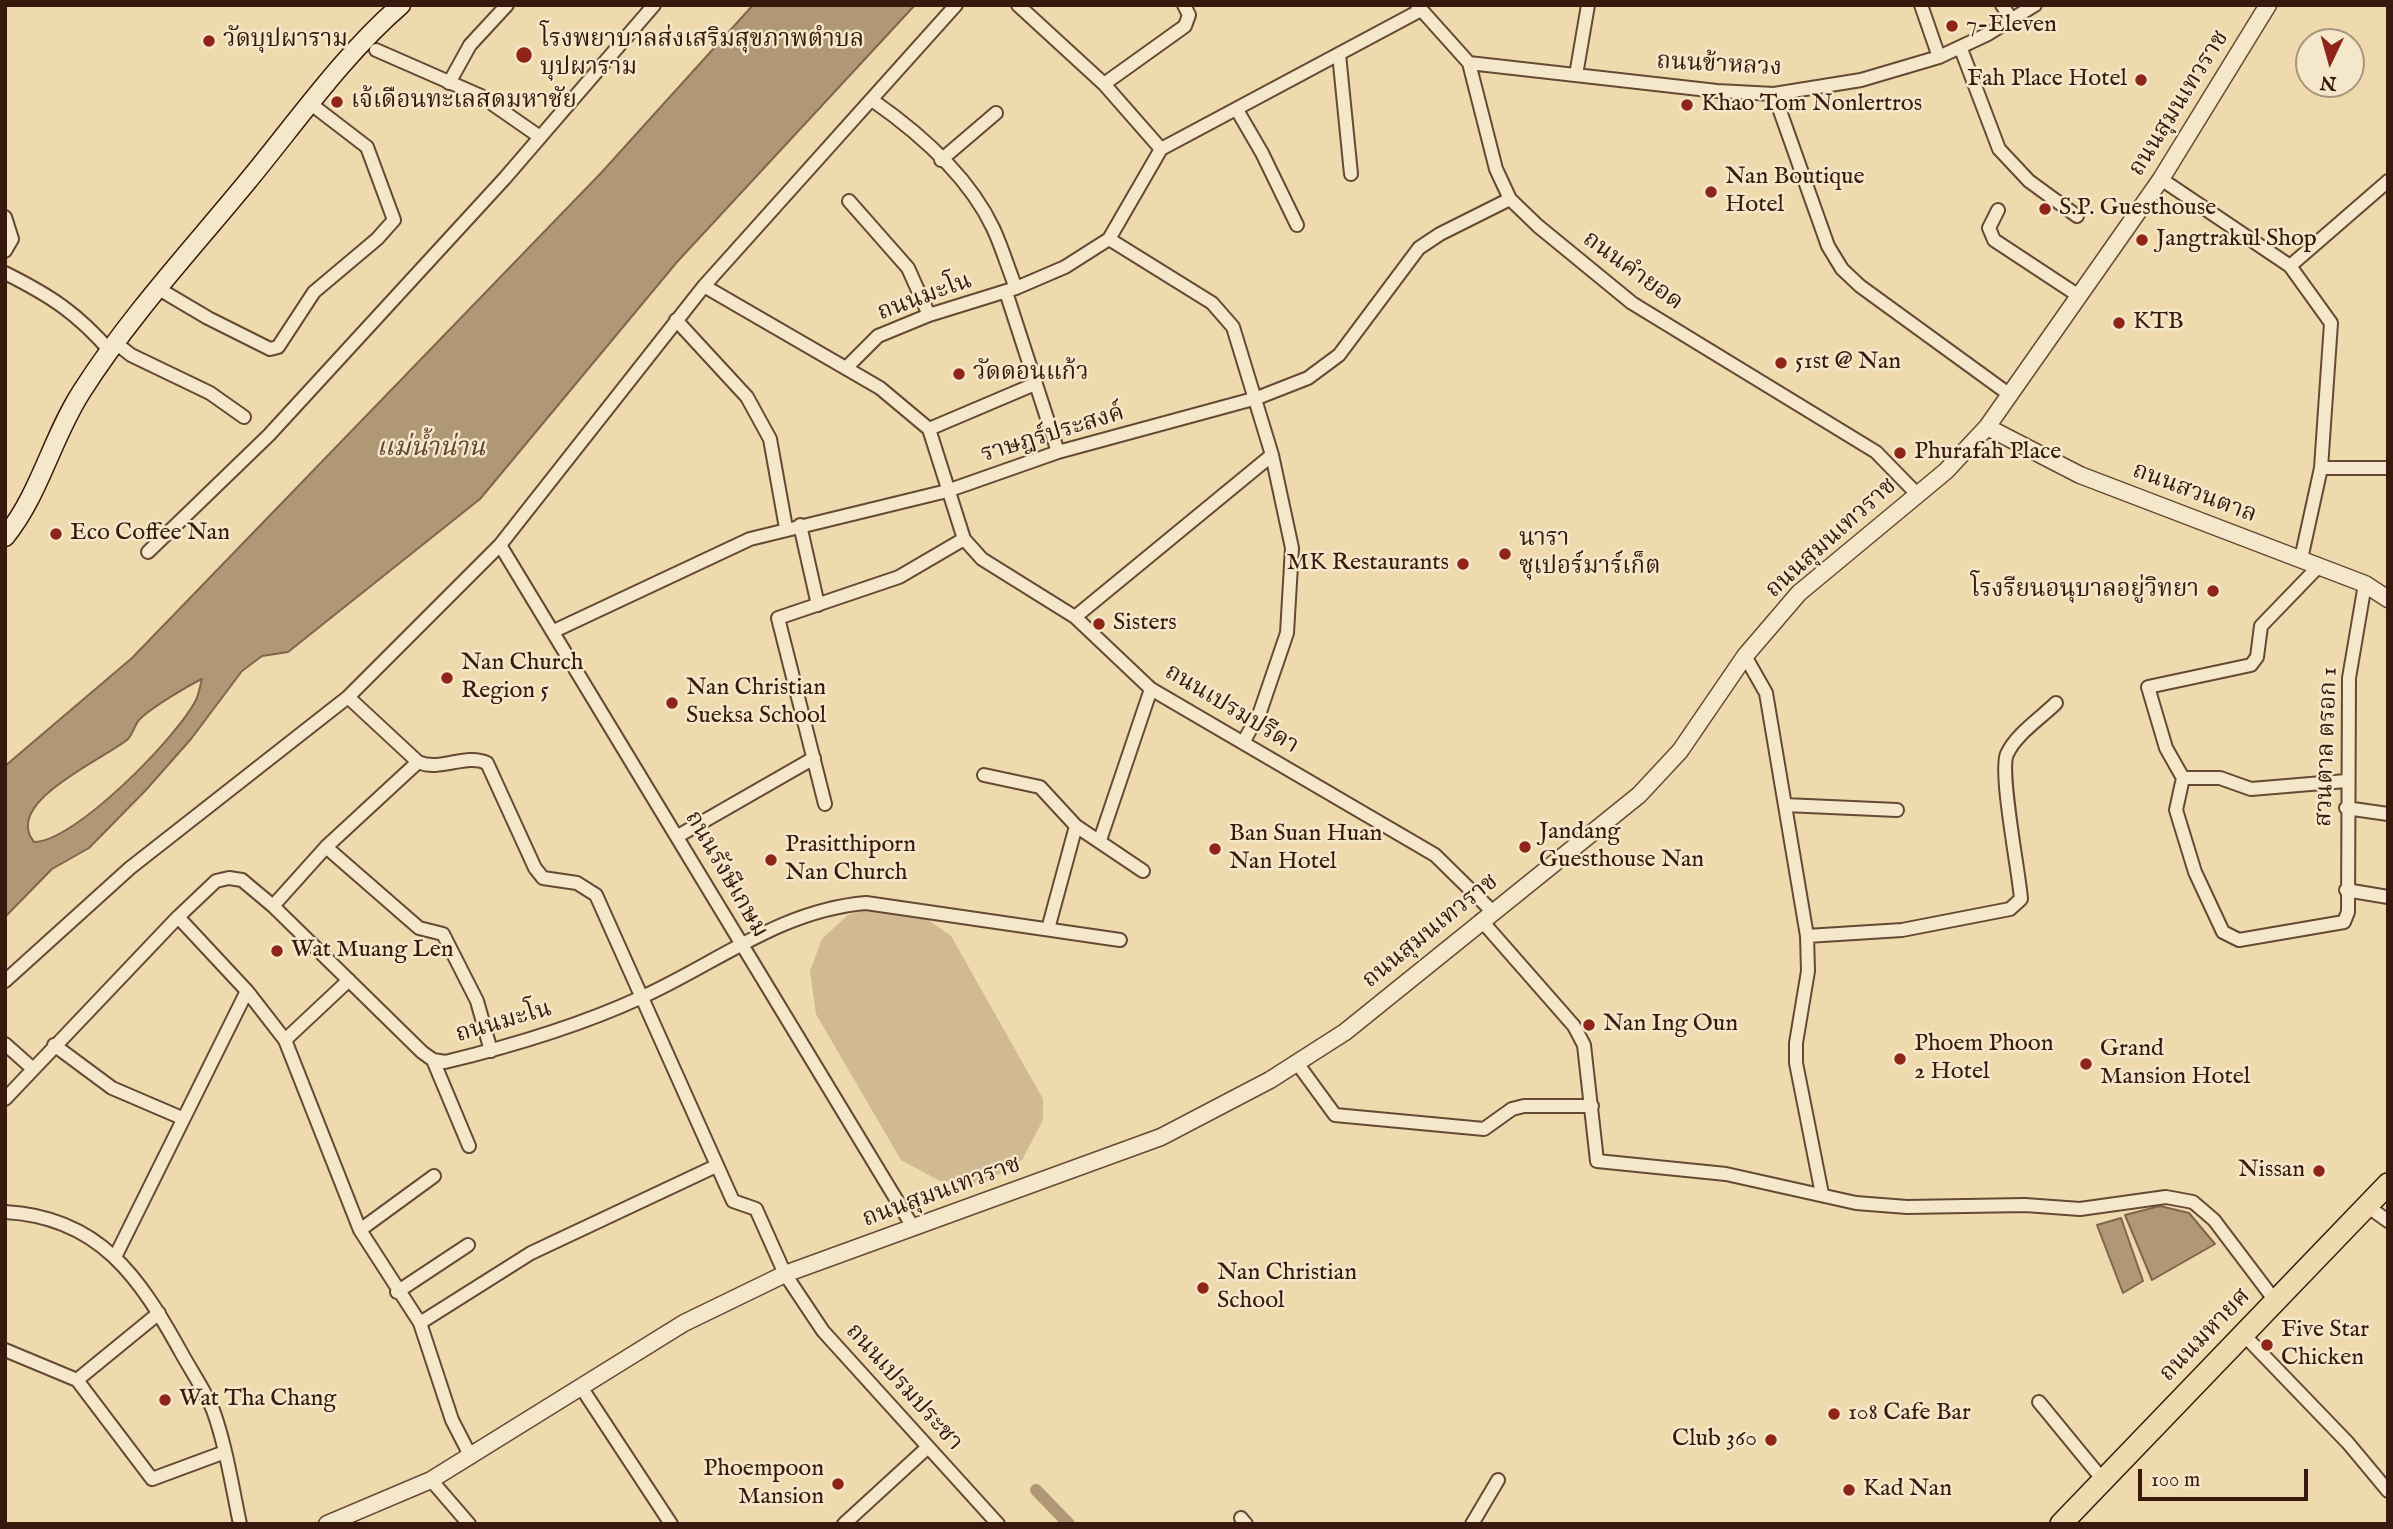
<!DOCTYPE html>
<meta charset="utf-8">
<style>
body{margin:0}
#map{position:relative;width:2393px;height:1529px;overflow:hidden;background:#efdaae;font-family:"IM FELL English",serif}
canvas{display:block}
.frame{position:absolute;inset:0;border:7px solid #37190d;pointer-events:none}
.north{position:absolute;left:2295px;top:28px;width:70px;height:70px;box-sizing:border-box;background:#f5e7ca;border:2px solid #a9957e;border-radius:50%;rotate:185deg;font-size:19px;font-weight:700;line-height:28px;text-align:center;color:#37190d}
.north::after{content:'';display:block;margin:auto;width:24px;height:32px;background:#8f2418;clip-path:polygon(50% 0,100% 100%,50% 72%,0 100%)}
.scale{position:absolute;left:2138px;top:1469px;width:170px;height:32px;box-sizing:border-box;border:4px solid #37190d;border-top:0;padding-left:9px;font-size:21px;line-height:24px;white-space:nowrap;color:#37190d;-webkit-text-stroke:5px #f5e7ca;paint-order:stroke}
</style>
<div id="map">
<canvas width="2393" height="1529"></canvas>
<div class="frame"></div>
<div class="north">N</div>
<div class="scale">100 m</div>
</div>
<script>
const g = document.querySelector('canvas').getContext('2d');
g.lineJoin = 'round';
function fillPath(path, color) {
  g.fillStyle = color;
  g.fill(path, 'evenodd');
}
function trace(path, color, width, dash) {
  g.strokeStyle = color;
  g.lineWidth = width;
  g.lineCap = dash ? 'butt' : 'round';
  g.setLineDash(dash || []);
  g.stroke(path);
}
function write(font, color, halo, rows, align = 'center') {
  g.font = font + ' "IM FELL English","Noto Serif Thai",serif';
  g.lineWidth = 5;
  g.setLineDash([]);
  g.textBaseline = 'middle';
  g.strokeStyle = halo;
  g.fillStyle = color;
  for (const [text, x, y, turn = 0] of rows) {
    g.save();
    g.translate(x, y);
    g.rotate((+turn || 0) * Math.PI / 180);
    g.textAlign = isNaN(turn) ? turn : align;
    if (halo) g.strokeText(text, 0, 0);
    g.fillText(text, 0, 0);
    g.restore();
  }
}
fillPath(new Path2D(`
 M 879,907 L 917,912 L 951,936 L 1043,1099 L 1043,1120 L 1022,1160 L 984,1183 L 940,1181 L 901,1160 L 816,1014 L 810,971 L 822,939 L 848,915 Z`), '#d0b993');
const water = new Path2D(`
 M 753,5 L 915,5 L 677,262 L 480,499 L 288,652 L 262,656 L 242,671 L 191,739 L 145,791 L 89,848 L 52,869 L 5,917 L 5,766 L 132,658 L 601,173 ZM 202,679 C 200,686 199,693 196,700 C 177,737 75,842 34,842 C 1,802 108,757 128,739 C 133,734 134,726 139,720 C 149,709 189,685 202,679 Z
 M 2160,1206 L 2189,1213 L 2215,1244 L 2152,1280 L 2125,1215 Z
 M 2121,1218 L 2143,1281 L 2123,1293 L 2097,1225 Z`);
fillPath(water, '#b09877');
trace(water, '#80654d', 2);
trace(new Path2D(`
 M 1036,1490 L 1069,1524`), '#b09877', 12);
const minor = new Path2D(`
 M 1018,5 L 1104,84 L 1161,149
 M 1417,5 L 1469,63 L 1496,169 L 1510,199 L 1538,226 L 1632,303 L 1876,452 L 1916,493
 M 1921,5 L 1939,57
 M 2002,5 L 2012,20
 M 1961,49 L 1999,149 L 2029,181 L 2077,216
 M 376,50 L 481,96 L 540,137
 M 1339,54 L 1351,174
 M 1469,63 L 1717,91 L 1774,94 L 1861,80 L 1939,57 L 1988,34 L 2035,5
 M 1576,75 L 1588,5
 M 449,83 L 470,45 L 507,5
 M 1104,84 L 1185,26 L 1189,15 L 1184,5
 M 1774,94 L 1828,246 L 1842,269 L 1860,286 L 2010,395
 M 872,100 C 918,132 968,175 993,228 C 1002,247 1008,268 1016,288
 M 1237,110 L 1262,153 L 1297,225
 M 941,160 L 996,113
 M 2161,179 L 2290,266
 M 849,201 L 908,268 L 929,315
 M 1998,210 L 1989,228 L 1994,240 L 2079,296
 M 5,217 L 12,239 L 5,251
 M 1109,239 L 1212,303 L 1233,327 L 1272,455 L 1292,548 L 1287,633 L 1260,712 L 1244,741
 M 5,273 C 51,296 77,313 111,352
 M 704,286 L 956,5
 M 159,289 L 208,318 L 270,349 L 278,347 L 314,292 L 377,239 L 394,220 L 367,147 L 311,104
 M 1006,292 L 1058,452
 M 676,320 L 747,397 L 770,439 L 786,528
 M 117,344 L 131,355 L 210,393 L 244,417
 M 847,367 L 878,336 L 929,315 L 1016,288 L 1065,267 L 1109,239 L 1161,149 L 1421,10
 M 929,429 L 1035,384
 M 2321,468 L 2388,468
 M 800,525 L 818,605
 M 500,545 L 913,1227
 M 148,552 L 269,435 L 505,178 L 654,5
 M 2301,559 L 2321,468 L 2331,323 L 2290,266 L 2388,181
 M 2319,566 L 2261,626 L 2257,657 L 2251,665 L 2148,687 L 2166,748 L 2183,778 L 2176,810 L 2195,872 L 2223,932 L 2239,940 L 2344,922 L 2348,912 L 2349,678 L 2365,584
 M 1075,617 L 1272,455
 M 554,631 L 750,539 L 947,491 L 1058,452 L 1257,398 L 1308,378 L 1339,355 L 1419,248 L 1440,234 L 1510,199
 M 1745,656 L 1766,693 L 1807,936 L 1808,971 L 1796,1043 L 1796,1063 L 1822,1194
 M 348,697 L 418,762 C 441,772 465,753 487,763 L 535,868 L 543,878 L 577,883 L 596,895 L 733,1201 L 756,1209 L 785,1274 L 823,1331 L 998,1524
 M 984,775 L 1040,787 L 1076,826 L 1143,871
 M 2183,778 L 2220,778 L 2251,789 L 2346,781
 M 825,804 L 778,618 L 899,577 L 964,539
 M 1785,805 L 1897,810
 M 2346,808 L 2388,814
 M 678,836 L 814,758
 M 1100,840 L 1151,689
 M 326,847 L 419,928 L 443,934 L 477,1001 L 491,1051
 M 2346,890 L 2388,897
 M 273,906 L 326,847 L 418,762
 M 178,917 L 247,991 L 285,1040 L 360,1230 L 420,1323 L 452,1420 L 471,1457
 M 1481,920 L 1574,1026 L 1584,1045 L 1597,1161 L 1726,1174 L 1856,1203 L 1907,1207 L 2025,1205 L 2080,1209 L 2166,1197 L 2193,1202 L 2214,1220 L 2276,1302
 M 1048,929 L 1076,826
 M 1807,936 L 1902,930 L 2010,909 L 2021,899 C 2019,872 1999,772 2007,754 C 2016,734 2041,718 2056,703
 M 5,981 L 130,868 L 348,697 L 500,545 L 704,286 L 880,388 L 929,429 L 964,539 L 982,559 L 1075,617 L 1151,689 L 1435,855 L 1492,911
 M 285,1040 L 349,980
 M 5,1044 L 32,1068
 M 54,1045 L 112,1088 L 182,1118
 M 433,1060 L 469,1146
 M 1297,1063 L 1335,1115 L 1484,1129 L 1512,1109 L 1524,1106 L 1592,1106
 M 5,1099 L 178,917 L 216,881 L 229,878 L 242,880 L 273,906 L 422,1052 L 433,1060 L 445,1062 C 512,1046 579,1026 642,997 C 717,963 781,910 866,903 L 1120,940
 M 2367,1206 L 2388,1221
 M 5,1212 C 100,1217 140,1278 182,1354 C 192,1372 205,1391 213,1410 C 226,1446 232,1486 240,1524
 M 360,1230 L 434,1176
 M 116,1255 L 247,991
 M 397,1292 L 468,1245
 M 420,1323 L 531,1253 L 716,1166
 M 2243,1334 L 2348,1443 L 2388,1491
 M 5,1350 L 77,1380 L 152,1479 L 225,1452
 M 77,1380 L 159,1313
 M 581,1387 L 671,1524
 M 2039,1402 L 2103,1480
 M 431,1480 L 469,1524
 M 1241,1518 L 1246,1524
 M 844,1524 L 928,1447
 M 1472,1524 L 1498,1480`);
const tertiary = new Path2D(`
 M 1987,427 L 2080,475 L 2365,584 L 2388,599
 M 327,1524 L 431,1480 L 684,1323 L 785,1274 L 1161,1137 L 1270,1080 L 1345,1032 L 1639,795 L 1680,751 L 1745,656 L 1799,593 L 1946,471 L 1987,427 L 2161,179 L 2268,5`);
const secondary = new Path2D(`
 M 5,537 C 40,494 52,437 82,391 C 129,317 191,250 247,182 C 295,124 344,54 401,5`);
const primary = new Path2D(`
 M 2061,1524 L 2388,1184`);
trace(minor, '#654935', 16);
trace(tertiary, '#654935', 19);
trace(secondary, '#37190d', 21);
trace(primary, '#37190d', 24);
trace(minor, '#f5e7ca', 12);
trace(tertiary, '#f5e7ca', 16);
trace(secondary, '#f5e7ca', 18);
trace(primary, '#efdaae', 21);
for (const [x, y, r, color] of [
 [1952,26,7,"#8f2418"],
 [209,41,7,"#8f2418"],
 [524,55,9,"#8f2418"],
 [2141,80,7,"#8f2418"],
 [337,102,7,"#8f2418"],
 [1687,105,7,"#8f2418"],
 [1711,192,7,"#8f2418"],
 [2045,209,7,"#8f2418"],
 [2142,240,7,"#8f2418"],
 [2119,323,7,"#8f2418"],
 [1781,363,7,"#8f2418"],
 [959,374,7,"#8f2418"],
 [1900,453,7,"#8f2418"],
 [56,534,7,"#8f2418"],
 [1505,554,7,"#8f2418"],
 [1463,564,7,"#8f2418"],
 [2213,591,7,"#8f2418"],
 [1099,624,7,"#8f2418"],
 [447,678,7,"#8f2418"],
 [672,703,7,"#8f2418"],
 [1525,847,7,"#8f2418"],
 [1215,849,7,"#8f2418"],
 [771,860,7,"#8f2418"],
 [277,951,7,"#8f2418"],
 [1589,1025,7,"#8f2418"],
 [1900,1059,7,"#8f2418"],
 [2086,1064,7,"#8f2418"],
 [2319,1171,7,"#8f2418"],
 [1203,1288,7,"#8f2418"],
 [2267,1345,7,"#8f2418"],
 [165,1400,7,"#8f2418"],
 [1834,1414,7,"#8f2418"],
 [1771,1440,7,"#8f2418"],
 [838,1484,7,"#8f2418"],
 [1849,1490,7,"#8f2418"]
]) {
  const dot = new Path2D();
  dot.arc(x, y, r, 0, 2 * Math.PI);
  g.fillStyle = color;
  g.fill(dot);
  trace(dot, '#f5e7ca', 2.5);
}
write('24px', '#37190d', '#f5e7ca', [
 ["7-Eleven",1966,26],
 ["วัดบุปผาราม",223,41],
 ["โรงพยาบาลส่งเสริมสุขภาพตำบล",540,41],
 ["บุปผาราม",540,69],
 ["Fah Place Hotel",2127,80,"right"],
 ["เจ้เดือนทะเลสดมหาชัย",351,102],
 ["Khao Tom Nonlertros",1701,105],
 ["Nan Boutique",1725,178],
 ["Hotel",1725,206],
 ["S.P. Guesthouse",2059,209],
 ["Jangtrakul Shop",2156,240],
 ["KTB",2133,323],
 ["51st @ Nan",1795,363],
 ["วัดดอนแก้ว",973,374],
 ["Phurafah Place",1914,453],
 ["Eco Coffee Nan",70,534],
 ["นารา",1519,540],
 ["ซุเปอร์มาร์เก็ต",1519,568],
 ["MK Restaurants",1449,564,"right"],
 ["โรงรียนอนุบาลอยู่วิทยา",2199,591,"right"],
 ["Sisters",1113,624],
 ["Nan Church",461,664],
 ["Region 5",461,692],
 ["Nan Christian",686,689],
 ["Sueksa School",686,717],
 ["Jandang",1539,833],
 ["Guesthouse Nan",1539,861],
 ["Ban Suan Huan",1229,835],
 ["Nan Hotel",1229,863],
 ["Prasitthiporn",785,846],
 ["Nan Church",785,874],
 ["Wat Muang Len",291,951],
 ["Nan Ing Oun",1603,1025],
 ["Phoem Phoon",1914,1045],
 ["2 Hotel",1914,1073],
 ["Grand",2100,1050],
 ["Mansion Hotel",2100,1078],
 ["Nissan",2305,1171,"right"],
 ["Nan Christian",1217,1274],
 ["School",1217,1302],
 ["Five Star",2281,1331],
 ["Chicken",2281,1359],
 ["Wat Tha Chang",179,1400],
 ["108 Cafe Bar",1848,1414],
 ["Club 360",1757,1440,"right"],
 ["Phoempoon",824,1470,"right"],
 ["Mansion",824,1498,"right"],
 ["Kad Nan",1863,1490]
], 'left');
write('24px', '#37190d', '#f5e7ca', [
 ["ถนนข้าหลวง",1719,66,3],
 ["ถนนสุมนเทวราช",2180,104,-58],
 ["ถนนคำยอด",1632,272,36],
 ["ถนนมะโน",925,298,-20],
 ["ราษฎร์ประสงค์",1053,435,-17],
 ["ถนนสวนตาล",2194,494,21],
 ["ถนนสุมนเทวราช",1832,539,-42],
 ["ถนนเปรมปรีดา",1231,710,31],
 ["สวนตาล ตรอก 1",2328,747,-88],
 ["ถนนรังษีเกษม",725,875,60],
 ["ถนนสุมนเทวราช",1431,932,-39],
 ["ถนนมะโน",504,1023,-16],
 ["ถนนสุมนเทวราช",942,1193,-20],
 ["ถนนมหายศ",2206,1336,-46],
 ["ถนนเปรมประชา",903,1388,48]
]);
write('italic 26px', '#614532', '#f5e7ca', [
 ["แม่น้ำน่าน",431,450]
]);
</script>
